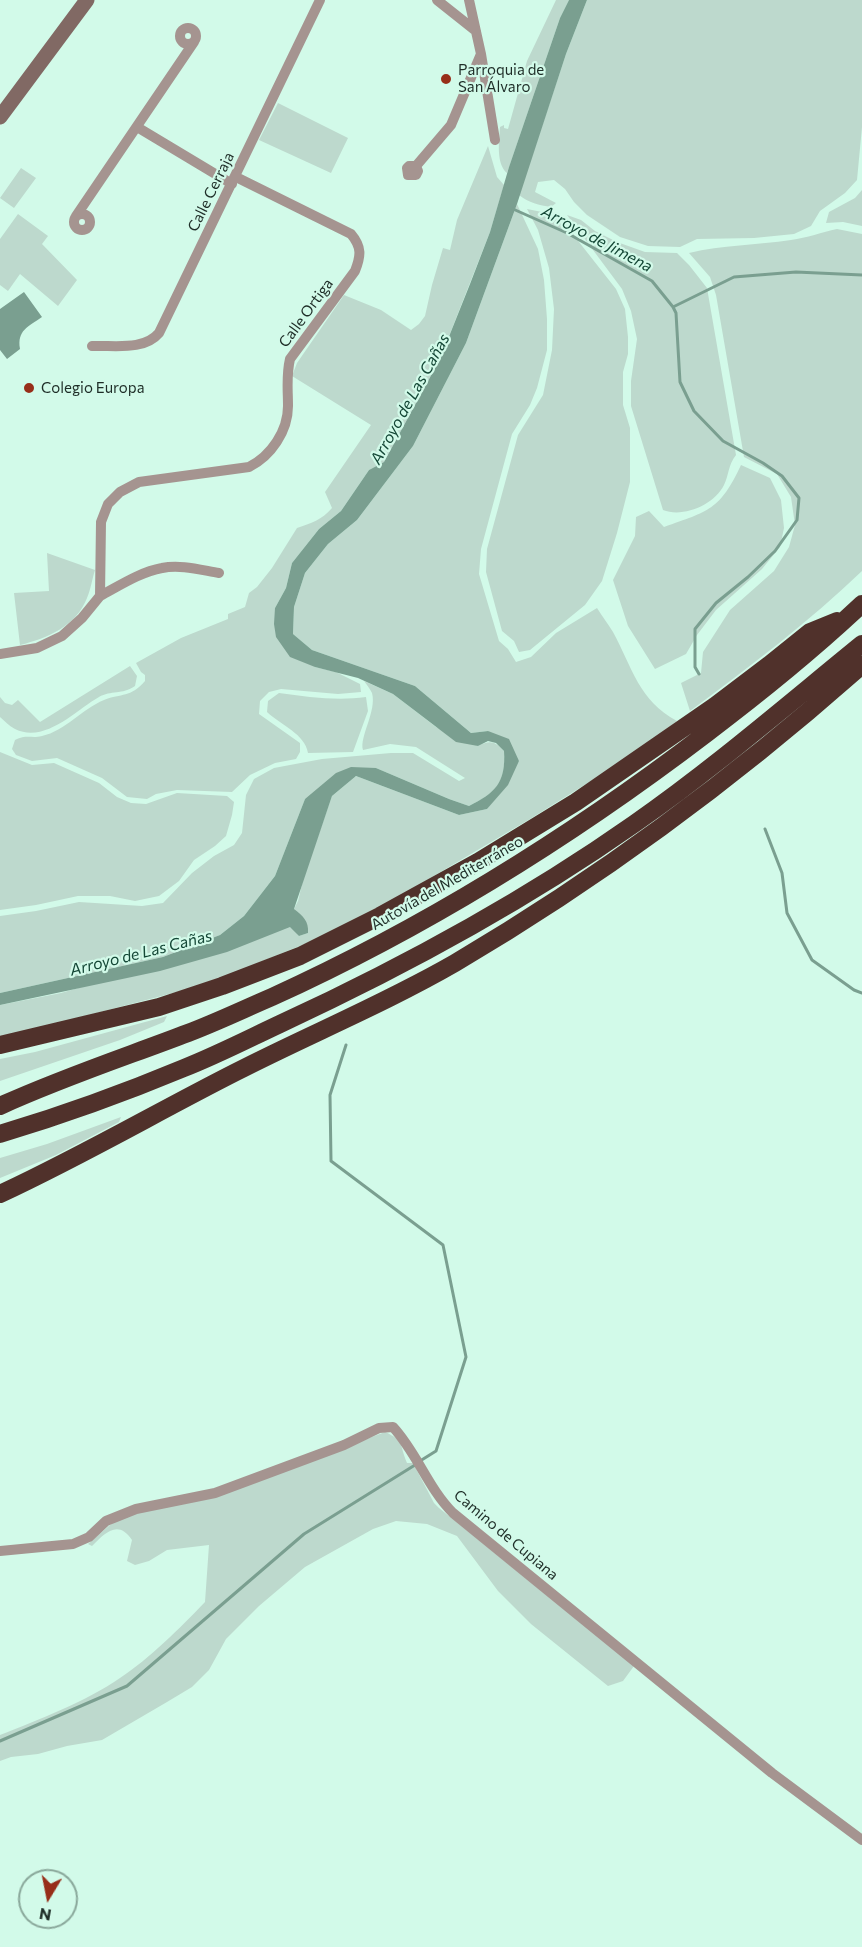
<!DOCTYPE html>
<meta charset="utf-8">
<style>
body{margin:0}
#map{position:relative;width:862px;height:1947px;overflow:hidden;background:#d2fae9;font-family:Commissioner,sans-serif}
canvas{display:block}
.north{position:absolute;left:18px;top:1869px;width:60px;height:60px;box-sizing:border-box;background:#d2fae9;border:2px solid #8aa89b;border-radius:50%;rotate:190deg;font-size:16px;font-weight:700;line-height:24px;text-align:center;color:#1e2d27}
.north::after{content:'';display:block;margin:auto;width:21px;height:27px;background:#972e19;clip-path:polygon(50% 0,100% 100%,50% 72%,0 100%)}
</style>
<div id="map">
<canvas width="862" height="1947"></canvas>
<div class="north">N</div>
</div>
<script>
const g = document.querySelector('canvas').getContext('2d');
g.lineJoin = 'round';
function fillPath(path, color) {
  g.fillStyle = color;
  g.fill(path, 'evenodd');
}
function trace(path, color, width, dash) {
  g.strokeStyle = color;
  g.lineWidth = width;
  g.lineCap = dash ? 'butt' : 'round';
  g.setLineDash(dash || []);
  g.stroke(path);
}
function write(font, color, halo, rows, align = 'center') {
  g.font = font + ' Commissioner,sans-serif';
  g.lineWidth = 4.5;
  g.setLineDash([]);
  g.textBaseline = 'middle';
  g.strokeStyle = halo;
  g.fillStyle = color;
  for (const [text, x, y, turn = 0] of rows) {
    g.save();
    g.translate(x, y);
    g.rotate((+turn || 0) * Math.PI / 180);
    g.textAlign = isNaN(turn) ? turn : align;
    if (halo) g.strokeText(text, 0, 0);
    g.fillText(text, 0, 0);
    g.restore();
  }
}
fillPath(new Path2D(`
 M 556,0 L 569,0 L 560,18 L 507,173 C 496,164 499,141 500,127 L 504,125 L 504,128 L 508,129 L 527,61 Z
 M 587,0 L 862,0 L 862,127 L 857,180 L 845,193 L 820,211 L 811,226 L 794,234 L 754,238 L 697,239 L 680,247 L 648,246 L 620,237 L 587,215 L 574,202 L 565,189 L 554,180 L 538,182 L 535,192 L 556,203 L 551,207 C 539,205 529,203 519,195 L 566,54 Z
 M 278,103 L 348,138 L 331,173 L 259,140 Z
 M 488,146 L 497,177 L 504,185 L 490,232 L 440,359 L 384,462 L 369,470 L 341,511 L 319,529 L 292,563 L 286,588 L 275,608 L 315,667 L 336,672 L 360,684 L 361,692 L 338,694 L 281,689 L 269,692 L 260,701 L 259,714 L 300,743 L 300,752 L 296,759 L 275,763 L 250,775 L 232,792 L 177,790 L 156,794 L 147,799 L 127,797 L 102,778 L 57,758 L 32,761 L 16,755 L 12,749 L 15,740 C 28,734 31,739 42,736 C 65,731 82,709 104,700 C 122,693 130,698 145,681 L 145,675 L 141,672 L 136,663 L 181,638 L 228,619 L 228,614 L 245,607 L 249,593 L 257,587 L 272,568 L 297,528 C 311,523 322,520 332,508 L 325,492 L 371,425 L 292,376 L 297,363 L 344,295 L 381,310 L 411,330 L 419,324 L 425,316 L 432,285 L 443,248 L 450,250 L 457,220 Z
 M 21,168 L 36,178 L 14,208 L 0,198 Z
 M 862,190 L 862,226 L 843,222 L 826,223 L 829,212 L 855,198 Z
 M 517,204 L 538,249 L 544,280 L 547,319 L 547,350 L 537,388 L 530,405 L 512,434 L 481,549 L 479,574 L 499,641 L 508,649 L 516,662 L 531,657 L 556,633 L 597,608 C 602,616 608,624 613,632 C 632,667 639,701 677,721 L 642,749 L 530,819 L 351,925 L 204,985 L 0,1038 L 0,1005 L 61,993 L 291,926 L 299,936 L 308,933 L 294,909 L 298,901 L 304,876 L 332,796 L 356,776 L 459,815 L 487,809 L 519,761 L 488,731 L 471,733 L 415,686 L 312,650 L 293,634 L 294,607 L 305,573 L 328,544 L 357,520 L 413,446 L 466,343 Z
 M 527,209 L 542,212 L 559,213 L 579,242 L 616,289 L 625,309 L 628,337 L 628,354 L 623,372 L 623,405 L 630,428 L 630,482 L 617,533 L 602,581 L 585,605 L 530,650 L 519,652 L 514,641 L 502,631 L 486,572 L 487,549 L 518,435 L 543,395 L 552,350 L 554,309 L 549,268 L 538,230 Z
 M 18,214 L 48,236 L 42,244 L 77,280 L 58,306 L 20,274 L 8,291 L 0,285 L 0,239 Z
 M 567,215 L 581,220 L 595,231 L 617,242 L 645,252 L 677,253 L 689,265 L 707,288 L 736,455 C 728,465 729,475 724,485 C 714,505 683,518 663,510 L 631,406 L 631,381 L 637,339 L 631,311 L 622,289 Z
 M 837,229 L 862,234 L 862,571 C 809,622 749,667 690,711 L 681,683 L 701,673 L 703,652 L 730,610 L 774,571 L 789,547 L 795,525 L 791,497 L 777,474 L 744,457 L 716,295 L 710,277 L 689,253 C 722,245 757,245 791,240 C 807,238 822,232 837,229 Z
 M 741,465 L 770,478 L 781,500 L 784,528 L 780,547 L 762,569 L 716,610 L 697,635 L 686,654 L 655,669 L 628,626 L 613,580 L 635,536 L 636,517 L 649,511 L 664,527 C 709,511 720,510 741,465 Z
 M 47,553 L 95,570 C 92,579 91,589 87,598 C 76,626 48,638 20,645 L 14,593 L 49,591 Z
 M 130,666 L 137,676 L 135,686 C 122,695 111,690 99,697 C 76,710 45,744 15,729 C 9,726 5,721 0,717 L 0,697 L 5,703 L 12,705 L 18,700 L 40,722 Z
 M 364,681 L 393,694 L 436,727 L 478,746 C 490,740 495,741 504,751 C 506,783 496,793 469,806 L 449,799 L 376,768 L 305,799 L 275,876 L 244,916 L 220,935 L 163,957 L 0,993 L 0,916 L 36,911 L 79,902 L 142,906 L 163,903 L 192,873 L 214,856 L 234,845 L 242,833 L 246,795 L 254,779 L 274,768 L 322,759 L 391,753 L 413,753 L 459,781 L 465,778 L 416,747 L 390,744 L 363,750 C 359,737 377,711 372,693 C 370,689 367,685 364,681 Z
 M 279,693 C 308,697 337,701 366,697 L 368,711 L 353,752 L 308,753 C 305,734 281,725 267,712 L 268,701 Z
 M 0,752 L 32,765 L 54,763 L 99,783 L 117,797 L 131,803 L 146,804 L 177,793 L 227,796 L 234,802 L 232,815 L 226,836 L 215,846 L 194,860 L 179,881 L 159,896 L 135,901 L 110,896 L 78,896 L 36,905 L 0,910 Z
 M 167,1016 L 164,1022 L 120,1040 L 0,1081 L 0,1059 L 35,1052 Z
 M 121,1117 L 119,1122 L 56,1155 L 0,1178 L 0,1158 L 47,1144 Z
 M 385,1432 C 405,1441 399,1444 407,1463 L 413,1463 L 434,1503 L 439,1508 L 634,1666 L 623,1681 L 608,1686 L 531,1624 L 498,1591 L 457,1536 L 427,1524 L 396,1521 L 373,1529 L 305,1567 L 259,1606 L 226,1639 L 209,1670 L 192,1687 L 167,1702 L 102,1740 L 67,1746 L 38,1754 L 11,1757 L 0,1761 L 0,1735 C 38,1720 87,1701 120,1678 C 149,1659 181,1627 205,1602 L 209,1545 L 167,1550 L 149,1561 L 135,1565 L 127,1561 L 132,1540 C 118,1519 105,1533 92,1546 L 88,1544 L 110,1525 L 131,1513 L 216,1496 Z`), '#bdd9cd');
fillPath(new Path2D(`
 M 569,0 L 587,0 L 566,54 L 517,204 L 466,343 L 413,446 L 357,520 L 328,544 L 305,573 L 294,607 L 293,634 L 312,650 L 415,686 L 471,733 L 488,731 L 509,739 L 519,761 L 508,785 L 487,809 L 459,815 L 356,776 L 332,796 L 294,909 C 303,916 309,921 308,933 L 299,936 L 290,927 L 227,952 L 160,971 L 0,1005 L 0,993 L 163,957 L 220,935 L 244,916 L 275,876 L 305,799 L 336,773 L 351,767 L 376,768 L 449,799 L 469,806 C 495,793 506,783 504,751 L 496,743 L 488,741 L 478,746 L 456,742 L 393,694 L 358,678 L 315,667 L 290,657 L 276,637 L 274,624 L 275,608 L 286,588 L 292,563 L 319,529 L 341,511 L 369,470 L 384,462 L 440,359 L 470,284 L 490,232 L 509,167 L 560,18 Z
 M 24,292 L 42,317 C 28,327 17,330 20,349 L 7,359 L 0,350 L 0,309 Z`), '#7a9f90');
trace(new Path2D(`
 M 513,209 L 567,233 L 652,281 L 673,307 L 676,313 L 680,382 L 694,411 L 723,441 L 763,463 L 782,476 L 799,498 L 797,520 L 775,551 L 748,577 L 716,603 L 695,629 L 695,667 L 699,674
 M 673,307 L 734,277 L 796,272 L 862,275
 M 765,829 L 782,873 L 787,913 L 812,960 L 854,990 L 862,993
 M 346,1045 L 330,1095 L 331,1161 L 443,1245 L 466,1357 L 436,1451 L 420,1461
 M 0,1741 L 127,1686 L 304,1534 L 415,1465`), '#7a9f90', 3);
trace(new Path2D(`
 M 437,0 L 476,31
 M 469,0 L 481,54 L 495,140
 M180 36a8 8 0 1 1 16 0a8 8 0 1 1-16 0Z
 M 137,127 L 232,184
 M 416,166 L 409,166 L 407,168 L 408,175 L 416,175 L 418,171 L 416,166 L 451,125 L 481,54
 M74 222a8 8 0 1 1 16 0a8 8 0 1 1-16 0Z
 M 76,216 L 194,42
 M 92,346 C 114,345 144,351 159,333 L 320,0
 M 100,596 C 119,586 140,572 162,568 C 180,564 201,570 219,573
 M 0,654 L 37,648 L 62,636 L 82,618 L 100,596 L 101,522 L 108,504 L 120,492 L 139,482 L 249,467 C 271,456 288,431 288,406 C 288,389 286,376 290,359 L 355,271 C 361,256 362,247 351,234 L 236,177
 M 0,1551 L 73,1544 L 89,1537 L 106,1521 L 136,1509 L 215,1493 L 344,1445 L 379,1428 L 393,1427 C 417,1453 428,1488 453,1513 L 772,1773 L 862,1840`), '#a59490', 10);
trace(new Path2D(`
 M 0,117 L 87,0`), '#816964', 15);
trace(new Path2D(`
 M 0,1045 L 159,1007 L 222,986 L 300,956 L 380,916 L 478,862 L 576,802 L 715,706 L 769,665 L 810,632 L 837,621
 M 0,1106 C 61,1078 125,1057 188,1033 C 217,1022 244,1009 272,997 C 426,927 572,836 707,733 C 760,693 813,650 862,604
 M 0,1134 C 63,1115 124,1093 184,1068 C 217,1055 248,1039 280,1024 C 403,967 523,902 634,824 C 713,769 787,705 862,644
 M 0,1194 C 80,1157 157,1112 236,1072 C 308,1035 384,1004 455,963 C 601,877 736,777 862,665`), '#50312b', 18);
for (const [x, y, r, color] of [
 [446,79,6,"#972e19"],
 [29,388,6,"#972e19"]
]) {
  const dot = new Path2D();
  dot.arc(x, y, r, 0, 2 * Math.PI);
  g.fillStyle = color;
  g.fill(dot);
  trace(dot, '#d2fae9', 2);
}
write('15px', '#1e2d27', '#d2fae9', [
 ["Parroquia de",458,70],
 ["San Álvaro",458,87],
 ["Colegio Europa",41,388]
], 'left');
write('15px', '#1e2d27', '#d2fae9', [
 ["Calle Cerraja",211,192,-64],
 ["Calle Ortiga",306,313,-54],
 ["Autovía del Mediterráneo",447,883,-30],
 ["Camino de Cupiana",506,1535,40]
]);
write('italic 16px', '#144736', '#d2fae9', [
 ["Arroyo de Jimena",597,239,28],
 ["Arroyo de Las Cañas",410,399,-61],
 ["Arroyo de Las Cañas",141,953,-14]
]);
</script>
